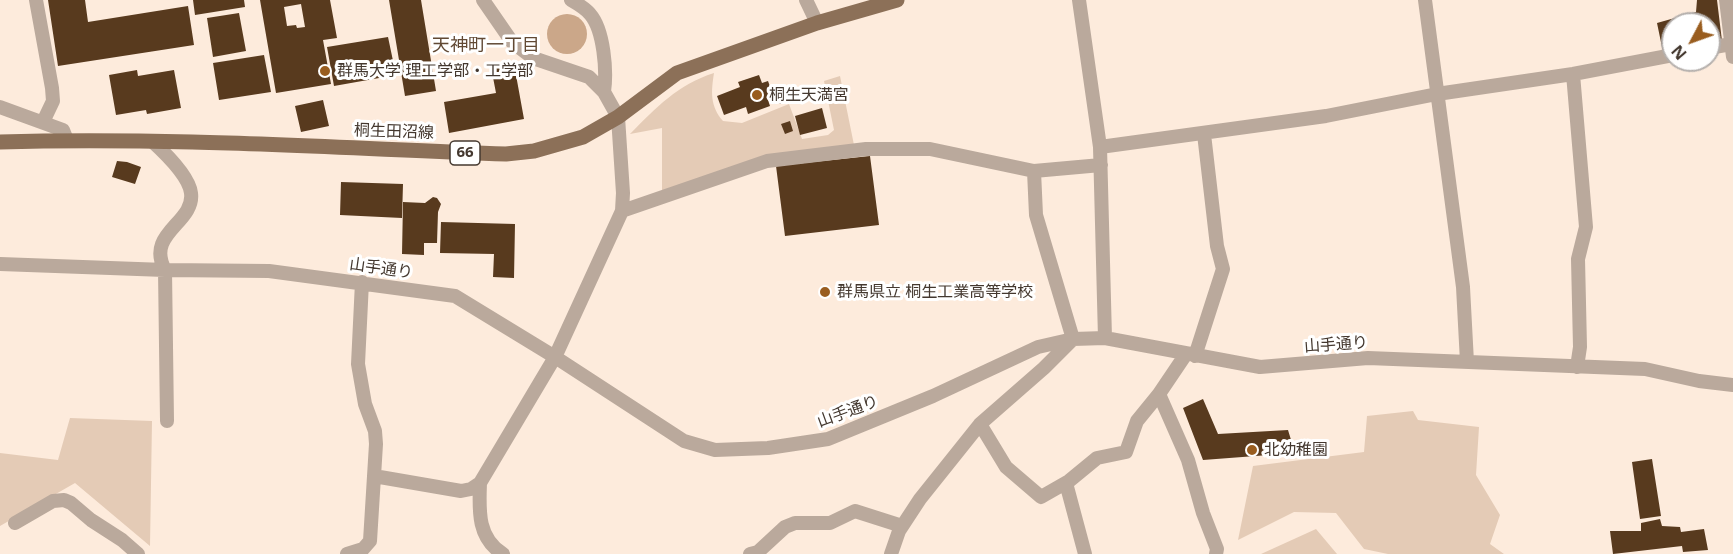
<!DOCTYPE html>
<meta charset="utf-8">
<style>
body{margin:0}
#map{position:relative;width:1733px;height:554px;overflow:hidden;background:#fdebdc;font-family:"Open Sans",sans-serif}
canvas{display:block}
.north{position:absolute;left:1661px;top:12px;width:60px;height:60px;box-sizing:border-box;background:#fff;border:2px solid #b4afac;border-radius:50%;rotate:229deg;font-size:16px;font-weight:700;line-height:24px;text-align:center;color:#44382f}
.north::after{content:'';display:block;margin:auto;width:21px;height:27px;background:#995d1f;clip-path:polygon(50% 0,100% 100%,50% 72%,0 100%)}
</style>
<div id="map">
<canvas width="1733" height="554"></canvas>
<div class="north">N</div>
</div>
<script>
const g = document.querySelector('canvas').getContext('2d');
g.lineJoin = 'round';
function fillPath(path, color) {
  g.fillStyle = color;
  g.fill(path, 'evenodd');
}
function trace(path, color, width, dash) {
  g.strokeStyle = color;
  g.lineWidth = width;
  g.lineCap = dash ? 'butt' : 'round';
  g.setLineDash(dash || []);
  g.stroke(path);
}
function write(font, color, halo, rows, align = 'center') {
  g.font = font + ' "Open Sans","Noto Sans JP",sans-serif';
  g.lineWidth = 6;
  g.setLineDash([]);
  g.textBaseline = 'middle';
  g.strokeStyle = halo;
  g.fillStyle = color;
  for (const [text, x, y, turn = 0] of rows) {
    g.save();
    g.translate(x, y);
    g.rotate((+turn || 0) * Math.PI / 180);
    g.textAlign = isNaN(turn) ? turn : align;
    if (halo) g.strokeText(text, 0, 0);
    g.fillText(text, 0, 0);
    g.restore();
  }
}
fillPath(new Path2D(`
 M 714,73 C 711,92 710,106 723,121 L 742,123 L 789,104 L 802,139 L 828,135 L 834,130 L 824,81 L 840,76 L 854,145 L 662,192 L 662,128 L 630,134 C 657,107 677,85 714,73 Z
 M 1413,411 L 1418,420 L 1479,427 L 1476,475 L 1500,515 L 1490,544 L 1504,554 L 1388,554 L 1364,549 L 1336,513 L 1294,512 L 1238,540 L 1253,466 L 1364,452 L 1367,416 Z
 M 70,418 L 152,421 L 150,546 L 75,483 L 0,526 L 0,453 L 58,460 Z
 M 1316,529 L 1337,554 L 1261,554 Z`), '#e4cbb6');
fillPath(new Path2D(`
 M547 34a20 20 0 1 1 40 0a20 20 0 1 1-40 0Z`), '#cba789');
fillPath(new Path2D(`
 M 48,0 L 85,0 L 88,22 L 188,6 L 194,45 L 58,66 Z
 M 193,0 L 244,0 L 245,7 L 195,15 Z
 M 260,0 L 330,0 L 337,38 L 323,40 L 331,84 L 276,93 ZM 301,4 L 305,27 L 297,28 L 296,25 L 287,26 L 284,7 Z
 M 389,0 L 421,0 L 436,91 L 405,96 Z
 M 1697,0 L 1717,0 L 1722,41 L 1709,44 L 1709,24 L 1673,24 L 1673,51 L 1663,52 L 1657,23 L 1696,12 Z
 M 239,13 L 246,51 L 213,57 L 207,18 Z
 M 388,37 L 396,75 L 334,86 L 327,47 Z
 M 264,55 L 271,92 L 219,100 L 213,63 Z
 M 514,64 L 524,119 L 449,133 L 444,102 L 496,93 L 491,67 Z
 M 137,70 L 138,76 L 174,70 L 181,108 L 147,114 L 146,110 L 116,115 L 109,75 Z
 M 759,75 L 762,83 L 768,81 L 773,95 L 767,97 L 770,106 L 748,114 L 746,107 L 724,115 L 717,96 L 740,87 L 738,82 Z
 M 790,85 L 795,98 L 780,104 L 775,91 Z
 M 323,100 L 329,126 L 301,132 L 295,106 Z
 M 822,108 L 827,128 L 800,135 L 795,116 Z
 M 790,121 L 793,131 L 785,134 L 781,124 Z
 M 870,156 L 879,225 L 785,236 L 776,166 Z
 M 117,161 L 127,162 L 141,167 L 135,184 L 112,177 Z
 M 341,182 L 403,184 L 402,218 L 340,215 Z
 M 433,197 L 437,198 L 441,204 L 438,212 L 437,243 L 424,243 L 424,255 L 402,254 L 403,202 L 425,203 Z
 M 441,222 L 515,224 L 514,278 L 493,277 L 494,254 L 440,253 Z
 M 1203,399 L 1218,434 L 1288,430 L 1295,453 L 1203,460 L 1183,408 Z
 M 1652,459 L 1661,516 L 1640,519 L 1632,462 Z
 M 1660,519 L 1662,526 L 1680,527 L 1681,532 L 1704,529 L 1708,550 L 1683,552 L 1682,546 L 1613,554 L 1610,531 L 1641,531 L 1641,523 Z`), '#583a1e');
trace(new Path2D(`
 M 36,0 L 52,88 L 53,101 L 43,122
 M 571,0 C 578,4 585,8 590,14 C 604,30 607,71 604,92
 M 806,0 L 817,23
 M 1079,0 L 1100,147 L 1105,338
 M 1425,0 L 1463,287 L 1467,362
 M 1726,0 L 1733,57
 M 1709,48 L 1731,44
 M 1573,74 L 1586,227 L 1578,259 L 1580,347 L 1577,367
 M 0,107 L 63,130 L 67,140
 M 152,141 C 164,152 189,176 191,193 C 195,223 145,233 165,270 L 167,421
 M 1100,147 L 1326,116 L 1437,94 L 1573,74 L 1673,55
 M 622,211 L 767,161 L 866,149 L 930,149 L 1034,171 L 1101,165
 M 0,264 L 165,270 L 269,271 L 455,296 L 555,357 L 684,441 L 715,450 L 768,448 L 828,439 L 933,396 L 1038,347 L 1073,339 L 1105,338 L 1260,367 L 1368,358 L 1645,369 L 1699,381 L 1733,385
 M 1195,356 L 1223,269 L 1217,246 L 1204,134
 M 1159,394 L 1188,460 L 1203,513 L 1217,549 L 1216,554
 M 980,424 L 1006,467 L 1041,497 L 1069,481 L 1097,458 L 1126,452 L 1137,421 L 1159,394 L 1186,354
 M 374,476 L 461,491 L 471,489 L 480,483 L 555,357 L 622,211 L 623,193 L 618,117 L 604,92 L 589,77 L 533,58 L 512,42 L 483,0
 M 480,483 C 479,510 477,538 503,554
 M 1066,483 L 1085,554
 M 15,523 L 53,501 L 64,500 L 71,503 L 91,520 L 122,540 L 138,554
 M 347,554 L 363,549 L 370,541 L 376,444 L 375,431 L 365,404 L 358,364 L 362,282
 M 750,554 L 758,552 L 785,527 L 795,523 L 830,523 L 855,511 L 902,526
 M 891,554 L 899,531 L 920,499 L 980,424 L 1044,368 L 1073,339 L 1036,215 L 1034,171`), '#baa99c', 14);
trace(new Path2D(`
 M 0,142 C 168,137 337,148 506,154 L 534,151 L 583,137 L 618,117 L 677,73 L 817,23 L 897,0`), '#8c7058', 15);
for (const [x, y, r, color] of [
 [325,71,6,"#995d1f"],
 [757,95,6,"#995d1f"],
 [825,292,6,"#995d1f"],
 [1252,450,6,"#995d1f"]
]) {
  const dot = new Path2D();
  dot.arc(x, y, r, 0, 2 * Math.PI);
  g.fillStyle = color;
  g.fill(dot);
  trace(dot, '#fff', 2);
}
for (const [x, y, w] of [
 [465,153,30]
]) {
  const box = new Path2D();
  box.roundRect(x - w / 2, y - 12, w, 24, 4.5);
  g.fillStyle = '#fff';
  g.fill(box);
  trace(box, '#44382f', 1.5);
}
write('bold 15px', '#44382f', null, [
 ["66",465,153]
]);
write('16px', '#44382f', '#fff', [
 ["群馬大学 理工学部・工学部",337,71],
 ["桐生天満宮",769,95],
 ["群馬県立 桐生工業高等学校",837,292],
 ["北幼稚園",1264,450]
], 'left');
write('16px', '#44382f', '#fff', [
 ["桐生田沼線",394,132,2],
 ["山手通り",381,269,8],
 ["山手通り",1336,345,-4],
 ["山手通り",848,412,-20]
]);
write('18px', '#614934', '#fff', [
 ["天神町一丁目",486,46]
]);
</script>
